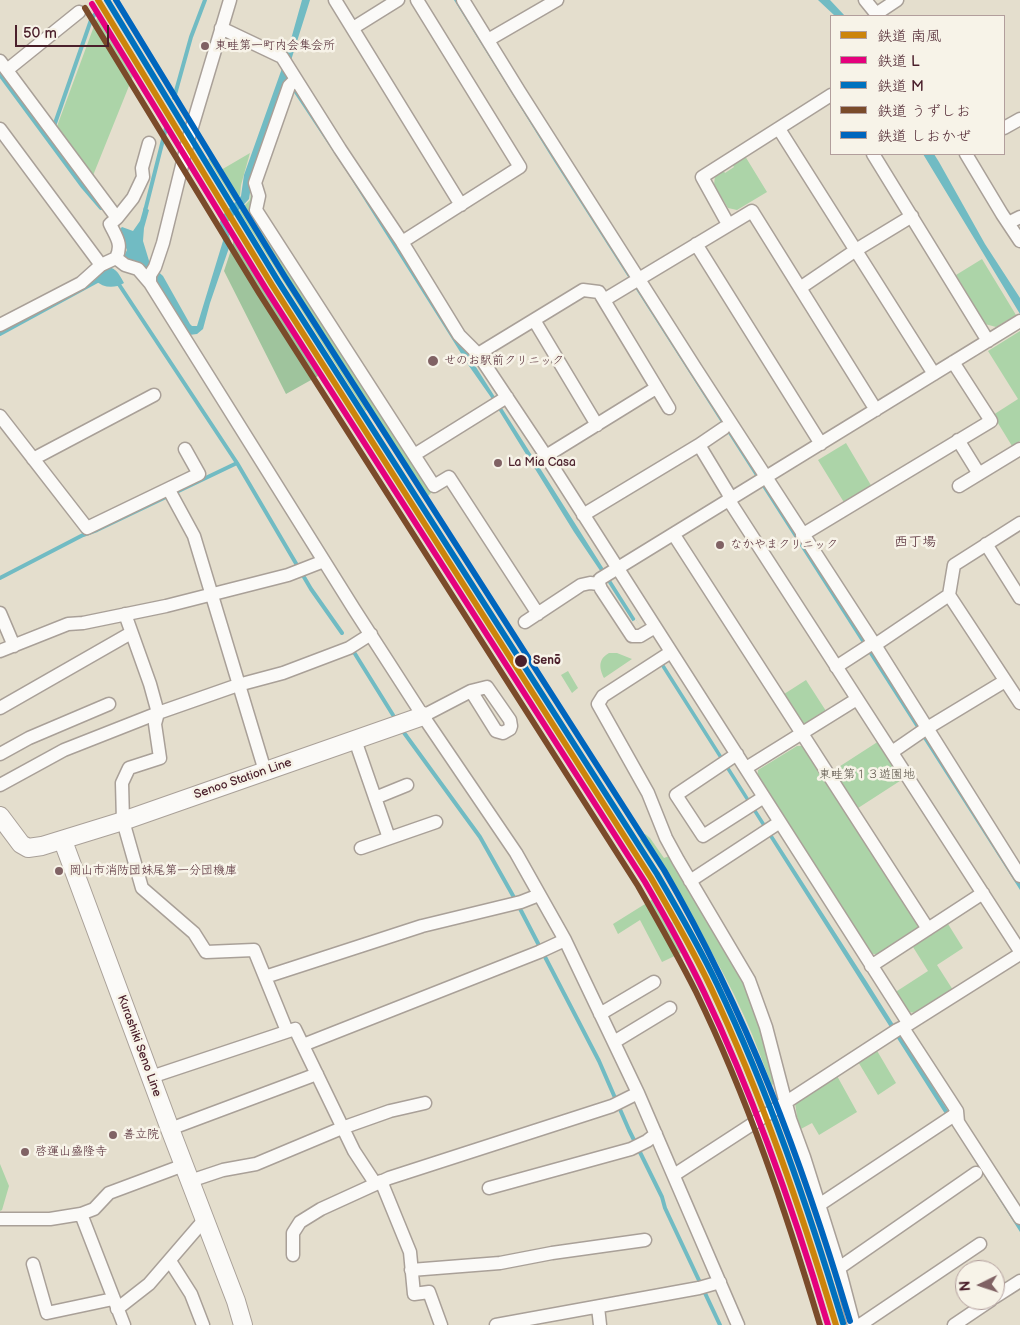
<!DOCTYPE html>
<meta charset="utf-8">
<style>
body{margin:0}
#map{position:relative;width:1020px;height:1325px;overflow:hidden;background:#e4decd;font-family:"Balsamiq Sans","Klee One",sans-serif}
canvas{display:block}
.legend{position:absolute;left:830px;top:15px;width:175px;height:140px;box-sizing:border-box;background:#f7f3e8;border:1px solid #b29e9c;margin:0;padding:6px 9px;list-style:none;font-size:15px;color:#4a1f2b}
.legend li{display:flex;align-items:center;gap:10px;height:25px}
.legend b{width:25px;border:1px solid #b29e9c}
.north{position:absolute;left:955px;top:1260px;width:50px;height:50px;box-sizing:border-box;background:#f7f3e8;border:1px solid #b29e9c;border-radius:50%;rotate:266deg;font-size:14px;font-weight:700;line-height:20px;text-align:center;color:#4a1f2b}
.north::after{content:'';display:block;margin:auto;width:18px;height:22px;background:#806264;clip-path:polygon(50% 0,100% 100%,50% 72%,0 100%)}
.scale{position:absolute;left:15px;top:25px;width:94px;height:22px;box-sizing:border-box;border:2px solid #4a1f2b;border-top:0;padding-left:6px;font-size:15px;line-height:18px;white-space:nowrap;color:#4a1f2b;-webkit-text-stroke:4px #f7f3e8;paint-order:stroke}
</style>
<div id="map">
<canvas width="1020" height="1325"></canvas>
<ul class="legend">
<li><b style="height:6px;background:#cc840b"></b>鉄道 南風</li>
<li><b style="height:6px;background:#e5007d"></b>鉄道 L</li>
<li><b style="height:6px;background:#0071be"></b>鉄道 M</li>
<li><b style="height:6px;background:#7a4b2a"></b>鉄道 うずしお</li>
<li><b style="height:6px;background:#0065bd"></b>鉄道 しおかぜ</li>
</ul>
<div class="north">N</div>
<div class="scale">50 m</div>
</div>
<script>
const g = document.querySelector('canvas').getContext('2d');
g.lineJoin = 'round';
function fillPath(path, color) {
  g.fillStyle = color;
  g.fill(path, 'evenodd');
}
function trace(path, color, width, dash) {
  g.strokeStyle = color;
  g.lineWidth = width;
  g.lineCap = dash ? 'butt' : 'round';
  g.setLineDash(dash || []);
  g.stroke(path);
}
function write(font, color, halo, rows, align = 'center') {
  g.font = font + ' "Balsamiq Sans","Klee One",sans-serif';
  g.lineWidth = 5;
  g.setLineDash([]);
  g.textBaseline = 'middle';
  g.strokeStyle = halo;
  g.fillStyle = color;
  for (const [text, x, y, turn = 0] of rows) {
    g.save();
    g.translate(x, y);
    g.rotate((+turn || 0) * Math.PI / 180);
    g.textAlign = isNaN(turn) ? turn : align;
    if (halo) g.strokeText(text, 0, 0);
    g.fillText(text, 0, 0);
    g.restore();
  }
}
fillPath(new Path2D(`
 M 97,18 L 133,76 L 92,178 L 56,129 Z
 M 250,153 L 241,185 L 240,196 L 234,201 L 208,159 L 212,156 L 221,170 Z
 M 745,156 L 767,192 L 737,210 L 728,208 L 714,185 L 715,175 L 723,170 L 725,173 L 734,167 L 732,164 Z
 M 252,184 L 254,193 L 251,212 L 433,491 L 428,496 L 369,408 L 365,411 L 239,211 L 250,200 Z
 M 982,259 L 1016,315 L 996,327 L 985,324 L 956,275 Z
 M 1020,331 L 1020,441 L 1012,446 L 993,415 L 1018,399 L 988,351 Z
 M 846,443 L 872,487 L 845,504 L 818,460 Z
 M 609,653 L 617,653 L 632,659 L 604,678 C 599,668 598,659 609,653 Z
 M 568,671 L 578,688 L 572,693 L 561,675 Z
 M 806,680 L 826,711 L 807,724 L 800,724 L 781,696 Z
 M 879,741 L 903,779 L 855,810 L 831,772 Z
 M 797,746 L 803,746 L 918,923 L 918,929 L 879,955 L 869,953 L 757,779 L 758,770 Z
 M 645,834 L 650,838 L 664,858 L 672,855 L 747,982 L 758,1016 L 774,1081 L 772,1086 C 763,1063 755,1040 745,1018 C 717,955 679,896 640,840 Z
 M 653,899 L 667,923 L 672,922 L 721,1023 L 751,1095 L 681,953 L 662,962 L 640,920 L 618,934 L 613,924 Z
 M 948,924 L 963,948 L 937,965 L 953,990 L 917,1013 L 907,1012 L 894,993 L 928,971 L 913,947 Z
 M 876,1049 L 896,1083 L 878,1095 L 857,1060 Z
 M 836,1074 L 857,1112 L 819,1135 L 812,1123 L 799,1130 L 795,1103 Z
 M 0,1164 L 9,1186 L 2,1210 L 0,1211 Z`), '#acd4a8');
fillPath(new Path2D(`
 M 233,236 L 320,375 L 286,394 L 224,271 L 233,244 Z`), '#9fc49d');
fillPath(new Path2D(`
 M 302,0 L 310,0 L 288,70 L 750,800 L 867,982 L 1020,1225 L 1020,1232 L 605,578 L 574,532 L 490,396 L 469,366 L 348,174 L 287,82 L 252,180 L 249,199 L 226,224 L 231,242 L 210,303 L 203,329 L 197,334 L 189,335 L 159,290 C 157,279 148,270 139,263 C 134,260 129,260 124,256 L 127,250 L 118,231 L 122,227 L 133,231 L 140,221 L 144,207 L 149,210 L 144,228 L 143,241 L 150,264 L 163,276 L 190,324 L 192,326 L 197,326 L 223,241 L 220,222 L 222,216 L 241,196 L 244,175 L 286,57 Z
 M 454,0 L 459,0 L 962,795 L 1020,883 L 1020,890 L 552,158 Z
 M 818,0 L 830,0 L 845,16 L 835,16 Z
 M 923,154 L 934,154 L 939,162 L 985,244 L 1020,298 L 1020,314 Z
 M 108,267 C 117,268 120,276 124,283 C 114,289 103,288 95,280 Z`), '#71bbc3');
fillPath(new Path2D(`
 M 635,618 L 665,664 L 659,665 L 631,622 L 635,620 Z`), '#e4decd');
trace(new Path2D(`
 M 0,75 L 83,187 L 101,208
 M 174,98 L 191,37 L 205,0
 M 53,129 L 91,20 L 95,14
 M 145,211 L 166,128
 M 118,283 L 237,463 L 311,589 L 342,633
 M 0,334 L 101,279
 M 0,578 L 83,535 L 97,530 L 237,463
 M 352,649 L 393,715
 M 402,730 L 480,837 L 516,901 L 599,1061 L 629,1130 L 662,1197 L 665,1208 L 720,1325`), '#71bbc3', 4);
const street = new Path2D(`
 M 335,0 L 461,205
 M 463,0 L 519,91 L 696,369 L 875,645 L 1020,876
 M 865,0 L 878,16
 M 876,14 L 897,0
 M 221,28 L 282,57 L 340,149 L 402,242 L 459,335 L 478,354 L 546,456 L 909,1024
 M 353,28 L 398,0
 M 488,40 L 557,0
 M 0,61 L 117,218 L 110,224 C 116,237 123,244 116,258
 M 7,70 L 79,12
 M 295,80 L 289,86 L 255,183 L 259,196 L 256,210 L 414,455 L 507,397
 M 1004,128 L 1020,119
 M 0,129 L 101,265
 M 779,129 L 934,374
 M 873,154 L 988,341
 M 966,154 L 1002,214 L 1020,241
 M 117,218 L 133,198 L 143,177 L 142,168 L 149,143
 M 1008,223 L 1020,217
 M 728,224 L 702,177 L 831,95
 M 402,242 L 520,167 L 417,0
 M 696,244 L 821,444
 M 150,283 L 354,609 L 423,716 L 516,853 L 565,940 L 638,1093 L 738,1325
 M 800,288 L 856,250 L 912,216
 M 604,300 L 752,211 L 876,410
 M 534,320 L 597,425
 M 0,325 L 81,283 L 101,265 L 116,258 L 125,265 L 138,269 L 150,283 L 150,275 L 155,267 L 163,243 L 189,137 L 230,0
 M 478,354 L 583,290 L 599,292 L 669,408
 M 0,416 L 87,528 L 199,474 L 185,449
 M 958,440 L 979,474
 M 699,445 L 728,493 L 732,505 L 1020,951
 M 414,455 L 434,486 L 449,477 L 538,614
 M 546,456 L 656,388
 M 33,459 L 154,395
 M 959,486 L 1020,449
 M 169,490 L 194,536 L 265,771
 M 583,515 L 699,445 L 724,428
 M 1020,523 L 954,565 L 949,595 L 1020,703
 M 674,535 L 928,929
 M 802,535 L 991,421 L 953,362
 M 986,544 L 1020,598
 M 0,613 L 14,646
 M 125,614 L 150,684 L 158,713 L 155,724 L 160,758 L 129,768 L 122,783 L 123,821 L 142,888 L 194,933 L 206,952 L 254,950 L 287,1031
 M 525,622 L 581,585 L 590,583 L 599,584
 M 655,627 L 640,636 L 632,636 L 601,589 L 599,584 L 600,579 L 1020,321
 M 875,645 L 949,595
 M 0,651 L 68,624 L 83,623 L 166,606 L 288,575 L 324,561
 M 671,652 L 603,696 L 598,704 L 648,793 L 666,838 L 678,860 L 749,980 L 766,1027 L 790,1119 L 804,1157 L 839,1268 L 854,1325
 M 836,667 L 873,643
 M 0,708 L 131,633
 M 423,716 L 471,691 L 487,687 L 510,720 L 511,726 L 510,729 L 503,733 L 496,731 L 471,691
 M 355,740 L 389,838
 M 892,752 L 924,730 L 1005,681
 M 0,754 L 29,738 L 109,704
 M 737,754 L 676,795 L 703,836 L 764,797
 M 746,768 L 857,699
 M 0,785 L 64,750 L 158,713 L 238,685 L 283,673 L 349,648 L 371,634
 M 375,798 L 407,785
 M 361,848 L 436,822
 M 690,881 L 780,822
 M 871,966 L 983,893
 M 265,977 L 422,926 L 521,902 L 539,895
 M 600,1014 L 654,982
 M 903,1028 L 957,1111 L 958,1122 L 1020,1218
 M 614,1042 L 670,1008
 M 303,1045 L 539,952 L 565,940
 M 151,1077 L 295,1029 L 354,1151 L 375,1183
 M 170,1129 L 317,1074
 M 674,1175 L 897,1030 L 909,1024 L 1020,954
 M 190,1181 L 223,1170 L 256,1164 L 342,1128 L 390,1111 L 425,1103
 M 381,1181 L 410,1252 L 414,1294 L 429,1292 L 441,1325
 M 489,1188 L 631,1149 L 647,1141 L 656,1134
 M 819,1205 L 953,1116 L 957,1111
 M 81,1214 L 124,1325
 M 0,1219 L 50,1219 L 81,1214 L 94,1209 L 109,1193 L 184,1165
 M 293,1255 L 293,1233 L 300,1222 L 321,1209 L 389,1178 L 612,1106 L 638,1093
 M 170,1261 L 191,1294 L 203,1325
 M 33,1264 L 47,1313 L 113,1299
 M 839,1268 L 976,1173
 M 411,1270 L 500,1263 L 552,1253 L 645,1240
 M 995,1297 L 1020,1281
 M 598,1307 L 600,1325
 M 117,1309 L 149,1284 L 205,1219
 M 496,1325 L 699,1288 L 720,1282
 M 860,1325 L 980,1244
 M 954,1325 L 991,1300`);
const secondary = new Path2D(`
 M 0,816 L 21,844 L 28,848 L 42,846 L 123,821 L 423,716
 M 63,841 L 170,1129 L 236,1301 L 243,1325`);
trace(street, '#a9a098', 15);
trace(secondary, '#a9a098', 20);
trace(street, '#fbfaf8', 12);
trace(secondary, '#fbfaf8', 18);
trace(new Path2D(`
 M 98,0 L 272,285 L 651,878 C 672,914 693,950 711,988 C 762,1096 801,1210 836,1325`), '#cc840b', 6);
trace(new Path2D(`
 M 92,4 L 266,289 L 645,882 C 666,918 686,954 704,992 C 755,1099 794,1211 828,1325`), '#e5007d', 6);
trace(new Path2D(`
 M 107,0 L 278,281 L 657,874 C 678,910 699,946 717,984 C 769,1093 808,1207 843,1323`), '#0071be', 6);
trace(new Path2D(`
 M 85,8 L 259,293 L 638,886 C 658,921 678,956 696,992 C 748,1099 786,1212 820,1325`), '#7a4b2a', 6);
trace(new Path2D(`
 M 116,0 L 285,277 L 664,870 C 748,1015 802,1161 850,1321`), '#0065bd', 6);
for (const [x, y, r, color] of [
 [205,46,5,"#806264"],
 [433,361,6,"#806264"],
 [498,463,5,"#806264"],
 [720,545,5,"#806264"],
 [521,661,7,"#4a1f2b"],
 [59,871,5,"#806264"],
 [113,1135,5,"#806264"],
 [25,1152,5,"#806264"]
]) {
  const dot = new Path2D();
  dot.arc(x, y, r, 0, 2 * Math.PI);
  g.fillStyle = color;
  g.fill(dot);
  trace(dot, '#f7f3e8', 2);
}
write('12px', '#4a1f2b', '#f7f3e8', [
 ["東畦第一町内会集会所",215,46],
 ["せのお駅前クリニック",444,361],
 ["La Mia Casa",508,463],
 ["なかやまクリニック",730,545],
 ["岡山市消防団妹尾第一分団機庫",69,871],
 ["善立院",123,1135],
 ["啓運山盛隆寺",35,1152]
], 'left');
write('bold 12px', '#4a1f2b', '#f7f3e8', [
 ["Senō",533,661]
], 'left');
write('12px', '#5a5347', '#f7f3e8', [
 ["東畦第１３遊園地",867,775]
]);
write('12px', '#4a1f2b', '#f7f3e8', [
 ["Senoo Station Line",243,779,-19],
 ["Kurashiki Seno Line",139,1046,70]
]);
write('14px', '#4a1f2b', '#f7f3e8', [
 ["西丁場",915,542]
]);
</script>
